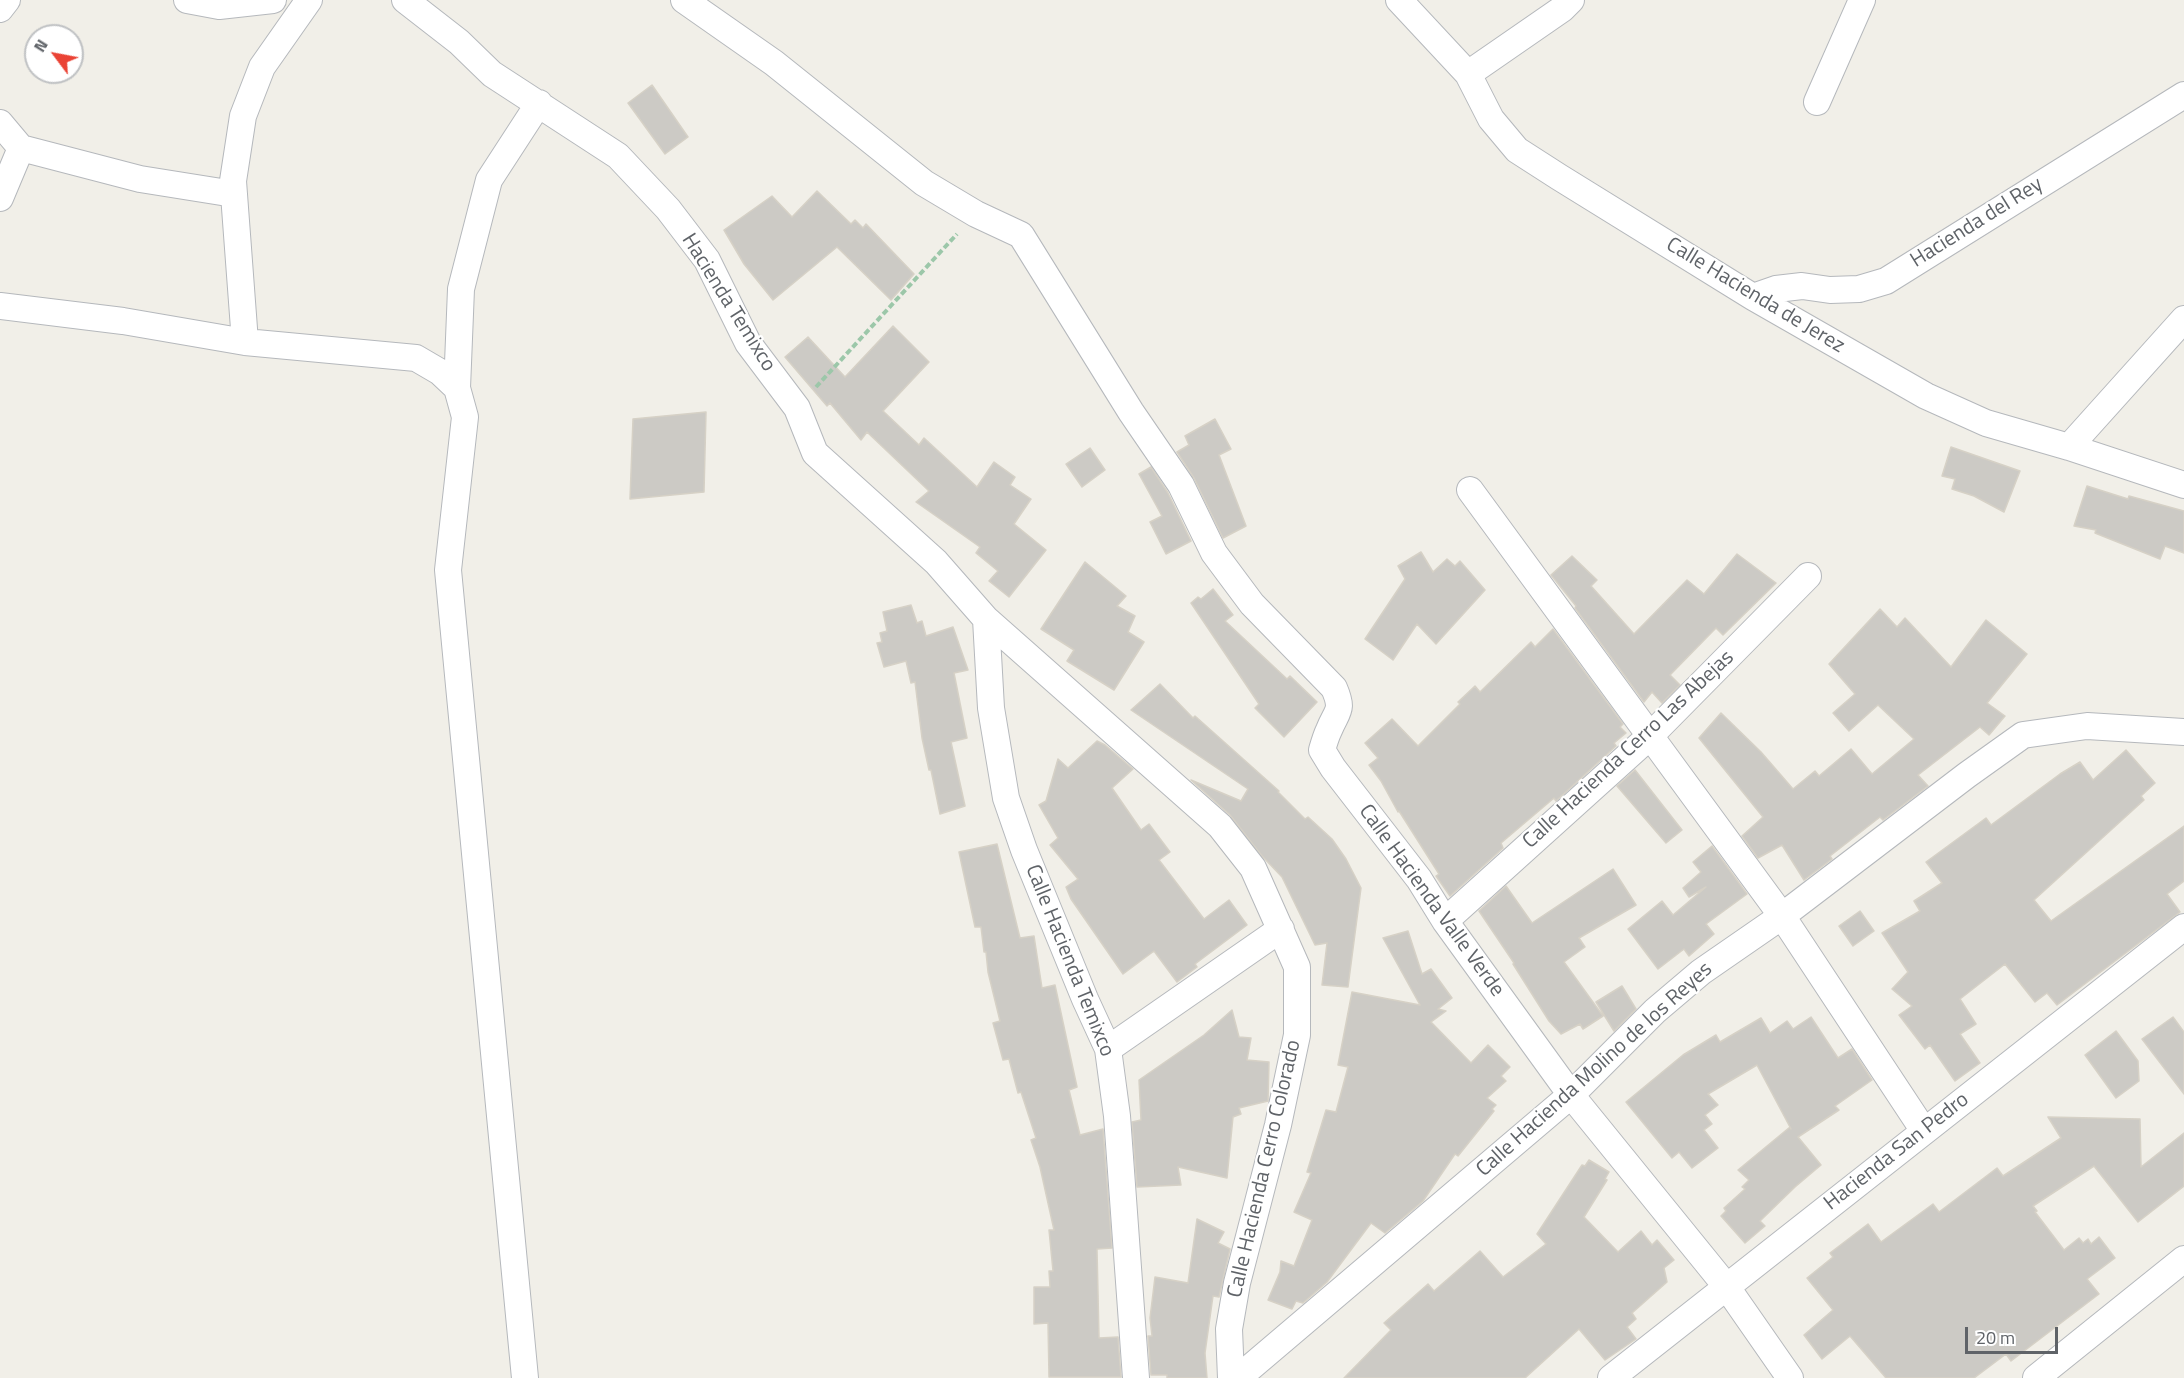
<!DOCTYPE html>
<style>
body{margin:0}
#map{position:relative;width:2184px;height:1378px;overflow:hidden;background:#f1efe8;font-family:"Titillium Web",sans-serif}
canvas{display:block}
.north{position:absolute;left:24px;top:24px;width:60px;height:60px;box-sizing:border-box;background:#fff;border:2px solid #bfc1c3;border-radius:50%;rotate:302deg;font-size:16px;font-weight:700;line-height:24px;text-align:center;color:#5f6368}
.north::after{content:'';display:block;margin:auto;width:21px;height:27px;background:#ea4335;clip-path:polygon(50% 0,100% 100%,50% 72%,0 100%)}
.scale{position:absolute;left:1965px;top:1327px;width:93px;height:27px;box-sizing:border-box;border:3px solid #5f6368;border-top:0;padding-left:8px;font-size:18px;line-height:21px;white-space:nowrap;color:#5f6368;-webkit-text-stroke:4px #fff;paint-order:stroke}
</style>
<div id="map">
<canvas width="2184" height="1378"></canvas>
<div class="north">N</div>
<div class="scale">20 m</div>
</div>
<script>
const g = document.querySelector('canvas').getContext('2d');
g.lineJoin = 'round';
function fillPath(path, color) {
  g.fillStyle = color;
  g.fill(path, 'evenodd');
}
function trace(path, color, width, dash) {
  g.strokeStyle = color;
  g.lineWidth = width;
  g.lineCap = dash ? 'butt' : 'round';
  g.setLineDash(dash || []);
  g.stroke(path);
}
function write(font, color, halo, rows, align = 'center') {
  g.font = font + ' "Titillium Web",sans-serif';
  g.lineWidth = 4.5;
  g.setLineDash([]);
  g.textBaseline = 'middle';
  g.strokeStyle = halo;
  g.fillStyle = color;
  for (const [text, x, y, turn = 0] of rows) {
    g.save();
    g.translate(x, y);
    g.rotate((+turn || 0) * Math.PI / 180);
    g.textAlign = isNaN(turn) ? turn : align;
    if (halo) g.strokeText(text, 0, 0);
    g.fillText(text, 0, 0);
    g.restore();
  }
}
const building = new Path2D(`
 M 652,85 L 688,137 L 665,154 L 628,103 Z
 M 817,191 L 851,224 L 855,220 L 863,228 L 866,224 L 914,274 L 891,300 L 837,247 L 773,300 L 744,264 L 724,230 L 772,196 L 792,217 Z
 M 893,326 L 929,362 L 883,411 L 919,445 L 924,438 L 977,487 L 994,462 L 1015,477 L 1010,485 L 1031,499 L 1014,524 L 1046,550 L 1009,597 L 989,581 L 998,571 L 976,553 L 980,547 L 916,502 L 929,491 L 867,432 L 861,440 L 830,403 L 827,406 L 785,357 L 808,337 L 845,377 Z
 M 706,412 L 704,492 L 630,499 L 633,419 Z
 M 1215,419 L 1231,449 L 1219,455 L 1246,526 L 1223,538 L 1194,478 L 1177,452 L 1189,445 L 1185,436 Z
 M 1951,447 L 2020,471 L 2004,512 L 1974,496 L 1952,489 L 1955,479 L 1942,476 Z
 M 1090,448 L 1105,470 L 1082,487 L 1066,464 Z
 M 1151,467 L 1168,493 L 1191,541 L 1166,554 L 1150,522 L 1162,516 L 1139,474 Z
 M 2087,486 L 2128,499 L 2129,496 L 2184,511 L 2184,553 L 2165,546 L 2160,559 L 2095,533 L 2096,530 L 2074,526 Z
 M 1421,552 L 1433,572 L 1447,559 L 1455,566 L 1460,561 L 1485,590 L 1436,644 L 1417,624 L 1393,660 L 1365,639 L 1405,579 L 1398,566 Z
 M 1737,554 L 1776,583 L 1723,635 L 1716,628 L 1670,675 L 1680,685 L 1662,703 L 1652,692 L 1644,702 L 1575,608 L 1576,606 L 1551,575 L 1572,556 L 1597,580 L 1591,586 L 1634,634 L 1687,580 L 1704,594 Z
 M 1085,562 L 1126,596 L 1117,606 L 1135,616 L 1128,632 L 1144,642 L 1114,690 L 1067,661 L 1074,650 L 1041,629 Z
 M 1213,589 L 1233,615 L 1225,621 L 1287,679 L 1290,676 L 1317,702 L 1284,737 L 1255,708 L 1259,704 L 1191,603 L 1198,597 L 1201,599 Z
 M 911,605 L 917,623 L 922,621 L 926,636 L 953,627 L 968,670 L 954,673 L 967,738 L 951,742 L 965,806 L 940,814 L 931,770 L 929,770 L 922,738 L 915,682 L 911,683 L 906,661 L 884,667 L 877,643 L 882,642 L 880,633 L 887,631 L 883,612 Z
 M 1880,609 L 1897,627 L 1905,618 L 1951,667 L 1986,620 L 2027,654 L 1987,703 L 2005,716 L 1989,735 L 1980,727 L 1918,775 L 1928,786 L 1883,820 L 1880,817 L 1830,856 L 1832,859 L 1804,880 L 1782,845 L 1758,858 L 1742,836 L 1763,817 L 1699,738 L 1721,713 L 1761,752 L 1793,789 L 1815,771 L 1819,776 L 1851,749 L 1872,774 L 1914,739 L 1878,705 L 1849,731 L 1833,713 L 1855,694 L 1829,664 Z
 M 1553,629 L 1623,724 L 1620,727 L 1626,733 L 1614,743 L 1616,746 L 1556,801 L 1554,798 L 1501,843 L 1503,848 L 1450,896 L 1436,876 L 1439,874 L 1399,811 L 1398,812 L 1381,781 L 1369,765 L 1378,758 L 1365,743 L 1392,719 L 1418,746 L 1460,704 L 1458,702 L 1475,686 L 1480,692 L 1531,642 L 1535,647 Z
 M 1160,684 L 1193,718 L 1195,716 L 1279,791 L 1278,792 L 1305,819 L 1308,817 L 1332,839 L 1346,859 L 1361,888 L 1348,987 L 1322,985 L 1327,943 L 1315,945 L 1282,877 L 1262,856 L 1230,815 L 1191,780 L 1241,801 L 1248,789 L 1131,710 Z
 M 1097,741 L 1105,745 L 1133,769 L 1112,788 L 1141,830 L 1149,824 L 1170,852 L 1159,860 L 1204,919 L 1229,900 L 1247,925 L 1195,964 L 1197,967 L 1177,982 L 1154,951 L 1123,974 L 1071,899 L 1066,887 L 1078,879 L 1050,845 L 1058,838 L 1039,805 L 1046,801 L 1058,759 L 1068,768 Z
 M 2126,750 L 2155,783 L 2141,796 L 2144,800 L 2034,900 L 2051,921 L 2184,826 L 2184,881 L 2167,894 L 2180,912 L 2057,1005 L 2047,993 L 2035,1002 L 2005,964 L 1960,999 L 1976,1024 L 1960,1034 L 1980,1063 L 1955,1081 L 1930,1045 L 1925,1049 L 1899,1015 L 1912,1006 L 1892,989 L 1908,972 L 1882,933 L 1920,911 L 1914,901 L 1942,883 L 1926,862 L 1986,818 L 1991,825 L 2060,774 L 2080,762 L 2093,780 Z
 M 1635,770 L 1682,830 L 1666,843 L 1617,786 Z
 M 997,844 L 1020,938 L 1034,936 L 1042,988 L 1055,985 L 1077,1087 L 1069,1090 L 1080,1135 L 1103,1129 L 1112,1248 L 1097,1249 L 1099,1338 L 1118,1337 L 1121,1377 L 1049,1377 L 1048,1323 L 1034,1324 L 1034,1287 L 1050,1287 L 1049,1271 L 1053,1271 L 1049,1230 L 1054,1230 L 1040,1167 L 1031,1140 L 1036,1138 L 1021,1092 L 1018,1093 L 1009,1059 L 1003,1060 L 993,1023 L 1000,1021 L 988,972 L 986,952 L 984,952 L 981,927 L 975,927 L 959,852 Z
 M 1712,846 L 1747,894 L 1706,924 L 1714,934 L 1689,956 L 1684,949 L 1658,969 L 1628,929 L 1662,901 L 1673,915 L 1706,887 L 1689,897 L 1683,888 L 1701,872 L 1693,862 Z
 M 1613,869 L 1636,905 L 1579,938 L 1585,947 L 1564,962 L 1603,1016 L 1583,1029 L 1580,1024 L 1561,1034 L 1549,1021 L 1513,964 L 1514,963 L 1479,911 L 1506,886 L 1532,923 Z
 M 1860,911 L 1874,931 L 1853,946 L 1839,926 Z
 M 1408,931 L 1422,974 L 1431,969 L 1452,998 L 1438,1009 L 1446,1011 L 1431,1022 L 1471,1063 L 1488,1045 L 1510,1067 L 1501,1076 L 1506,1081 L 1487,1098 L 1496,1105 L 1492,1109 L 1494,1111 L 1458,1156 L 1455,1154 L 1423,1201 L 1385,1233 L 1371,1223 L 1327,1282 L 1303,1303 L 1296,1301 L 1292,1309 L 1268,1300 L 1280,1272 L 1281,1261 L 1294,1266 L 1312,1220 L 1294,1212 L 1311,1173 L 1307,1172 L 1326,1110 L 1336,1112 L 1348,1067 L 1338,1065 L 1352,992 L 1420,1005 L 1383,938 Z
 M 1622,986 L 1636,1009 L 1614,1031 L 1596,1002 Z
 M 1232,1010 L 1239,1037 L 1251,1038 L 1247,1060 L 1269,1062 L 1268,1101 L 1239,1108 L 1241,1114 L 1233,1117 L 1227,1178 L 1178,1167 L 1181,1185 L 1137,1187 L 1132,1122 L 1141,1120 L 1139,1080 L 1204,1035 Z
 M 1811,1017 L 1838,1058 L 1852,1049 L 1872,1080 L 1835,1106 L 1839,1110 L 1798,1137 L 1821,1165 L 1795,1187 L 1760,1221 L 1765,1226 L 1745,1243 L 1721,1216 L 1726,1211 L 1724,1208 L 1745,1189 L 1742,1187 L 1749,1180 L 1738,1170 L 1790,1127 L 1791,1129 L 1757,1065 L 1708,1094 L 1718,1105 L 1705,1115 L 1712,1124 L 1704,1130 L 1718,1148 L 1692,1168 L 1679,1152 L 1672,1158 L 1626,1102 L 1683,1055 L 1716,1035 L 1720,1042 L 1761,1018 L 1770,1033 L 1787,1021 L 1793,1029 Z
 M 2173,1017 L 2184,1032 L 2184,1094 L 2142,1039 Z
 M 2116,1031 L 2138,1061 L 2139,1081 L 2116,1098 L 2085,1055 Z
 M 2048,1117 L 2140,1119 L 2141,1167 L 2184,1133 L 2184,1186 L 2138,1222 L 2094,1166 L 2033,1206 L 2037,1211 L 2035,1212 L 2064,1250 L 2079,1238 L 2083,1243 L 2088,1239 L 2091,1244 L 2099,1237 L 2115,1258 L 2087,1279 L 2099,1294 L 2011,1361 L 2006,1354 L 1974,1378 L 1886,1378 L 1850,1336 L 1822,1359 L 1804,1335 L 1833,1310 L 1807,1278 L 1833,1257 L 1830,1253 L 1868,1224 L 1881,1242 L 1933,1204 L 1939,1212 L 1997,1168 L 2003,1176 L 2061,1138 Z
 M 1589,1160 L 1609,1172 L 1605,1179 L 1607,1180 L 1584,1217 L 1618,1252 L 1641,1231 L 1652,1245 L 1657,1240 L 1674,1260 L 1664,1268 L 1667,1282 L 1632,1313 L 1636,1319 L 1627,1327 L 1636,1339 L 1605,1360 L 1579,1329 L 1525,1378 L 1344,1378 L 1391,1330 L 1384,1323 L 1428,1284 L 1434,1291 L 1480,1251 L 1503,1277 L 1546,1244 L 1537,1234 L 1582,1165 L 1585,1166 Z
 M 1197,1219 L 1224,1232 L 1218,1243 L 1230,1249 L 1219,1297 L 1213,1296 L 1205,1353 L 1207,1378 L 1167,1378 L 1167,1375 L 1151,1375 L 1148,1336 L 1152,1336 L 1150,1318 L 1155,1277 L 1188,1283 Z`);
fillPath(building, '#cccac5');
trace(building, '#d6d1c6', 1.5);
const street = new Path2D(`
 M 187,0 L 219,6 L 273,0
 M 405,0 L 459,42 L 492,74 L 618,156 L 668,209 L 707,260 L 748,343 L 797,408 L 815,453 L 936,562 L 986,619 L 1220,826 L 1253,868 L 1297,967 L 1297,1035 L 1278,1125 L 1237,1283 L 1229,1329 L 1231,1378
 M 684,0 L 774,63 L 924,183 L 976,214 L 1021,235 L 1131,412 L 1181,485 L 1214,553 L 1252,604 L 1334,688 C 1344,711 1337,710 1329,730 C 1326,736 1324,743 1322,750 L 1333,768 L 1419,879 L 1445,921 L 1571,1095 L 1726,1286 L 1790,1378
 M 1399,0 L 1468,74 L 1491,119 L 1517,150 L 1559,177 L 1753,297 L 1926,396 L 1986,423 L 2069,447 L 2184,485
 M 0,9 L 7,0
 M 1468,74 L 1562,9 L 1571,0
 M 1817,102 L 1862,0
 M 0,123 L 21,148 L 140,179 L 234,194
 M 0,198 L 21,148
 M 1753,297 L 1776,289 L 1802,286 L 1830,290 L 1859,289 L 1886,281 L 2184,95
 M 0,306 L 123,321 L 245,342 L 416,358 L 440,372 L 457,388
 M 245,342 L 233,181 L 243,116 L 262,67 L 309,0
 M 2069,447 L 2184,319
 M 1470,490 L 1782,916 L 1924,1131
 M 986,619 L 991,708 L 1006,798 L 1024,850 L 1085,999 L 1108,1049 L 1117,1116 L 1136,1378
 M 1445,921 L 1649,737 L 1808,576
 M 1108,1049 L 1281,929
 M 525,1378 L 448,570 L 465,417 L 457,388 L 461,289 L 489,180 L 539,103
 M 1238,1378 L 1571,1095 L 1655,1011 L 1701,972 L 1782,916 L 1967,775 L 2023,735 L 2087,726 L 2184,732
 M 1611,1378 L 2184,927
 M 2036,1378 L 2184,1259`);
trace(street, '#b5b8bc', 28);
trace(new Path2D(`
 M 816,387 L 957,234`), '#9cc7a9', 4, [6, 3]);
trace(street, '#fff', 26);
write('21px', '#5f6368', '#fff', [
 ["Hacienda del Rey",1977,223,-32],
 ["Calle Hacienda de Jerez",1755,296,31],
 ["Hacienda Temixco",728,303,58],
 ["Calle Hacienda Cerro Las Abejas",1629,750,-43],
 ["Calle Hacienda Valle Verde",1431,901,54],
 ["Calle Hacienda Temixco",1069,961,68],
 ["Calle Hacienda Molino de los Reyes",1595,1070,-42],
 ["Hacienda San Pedro",1897,1152,-38],
 ["Calle Hacienda Cerro Colorado",1265,1169,-77]
]);
</script>
